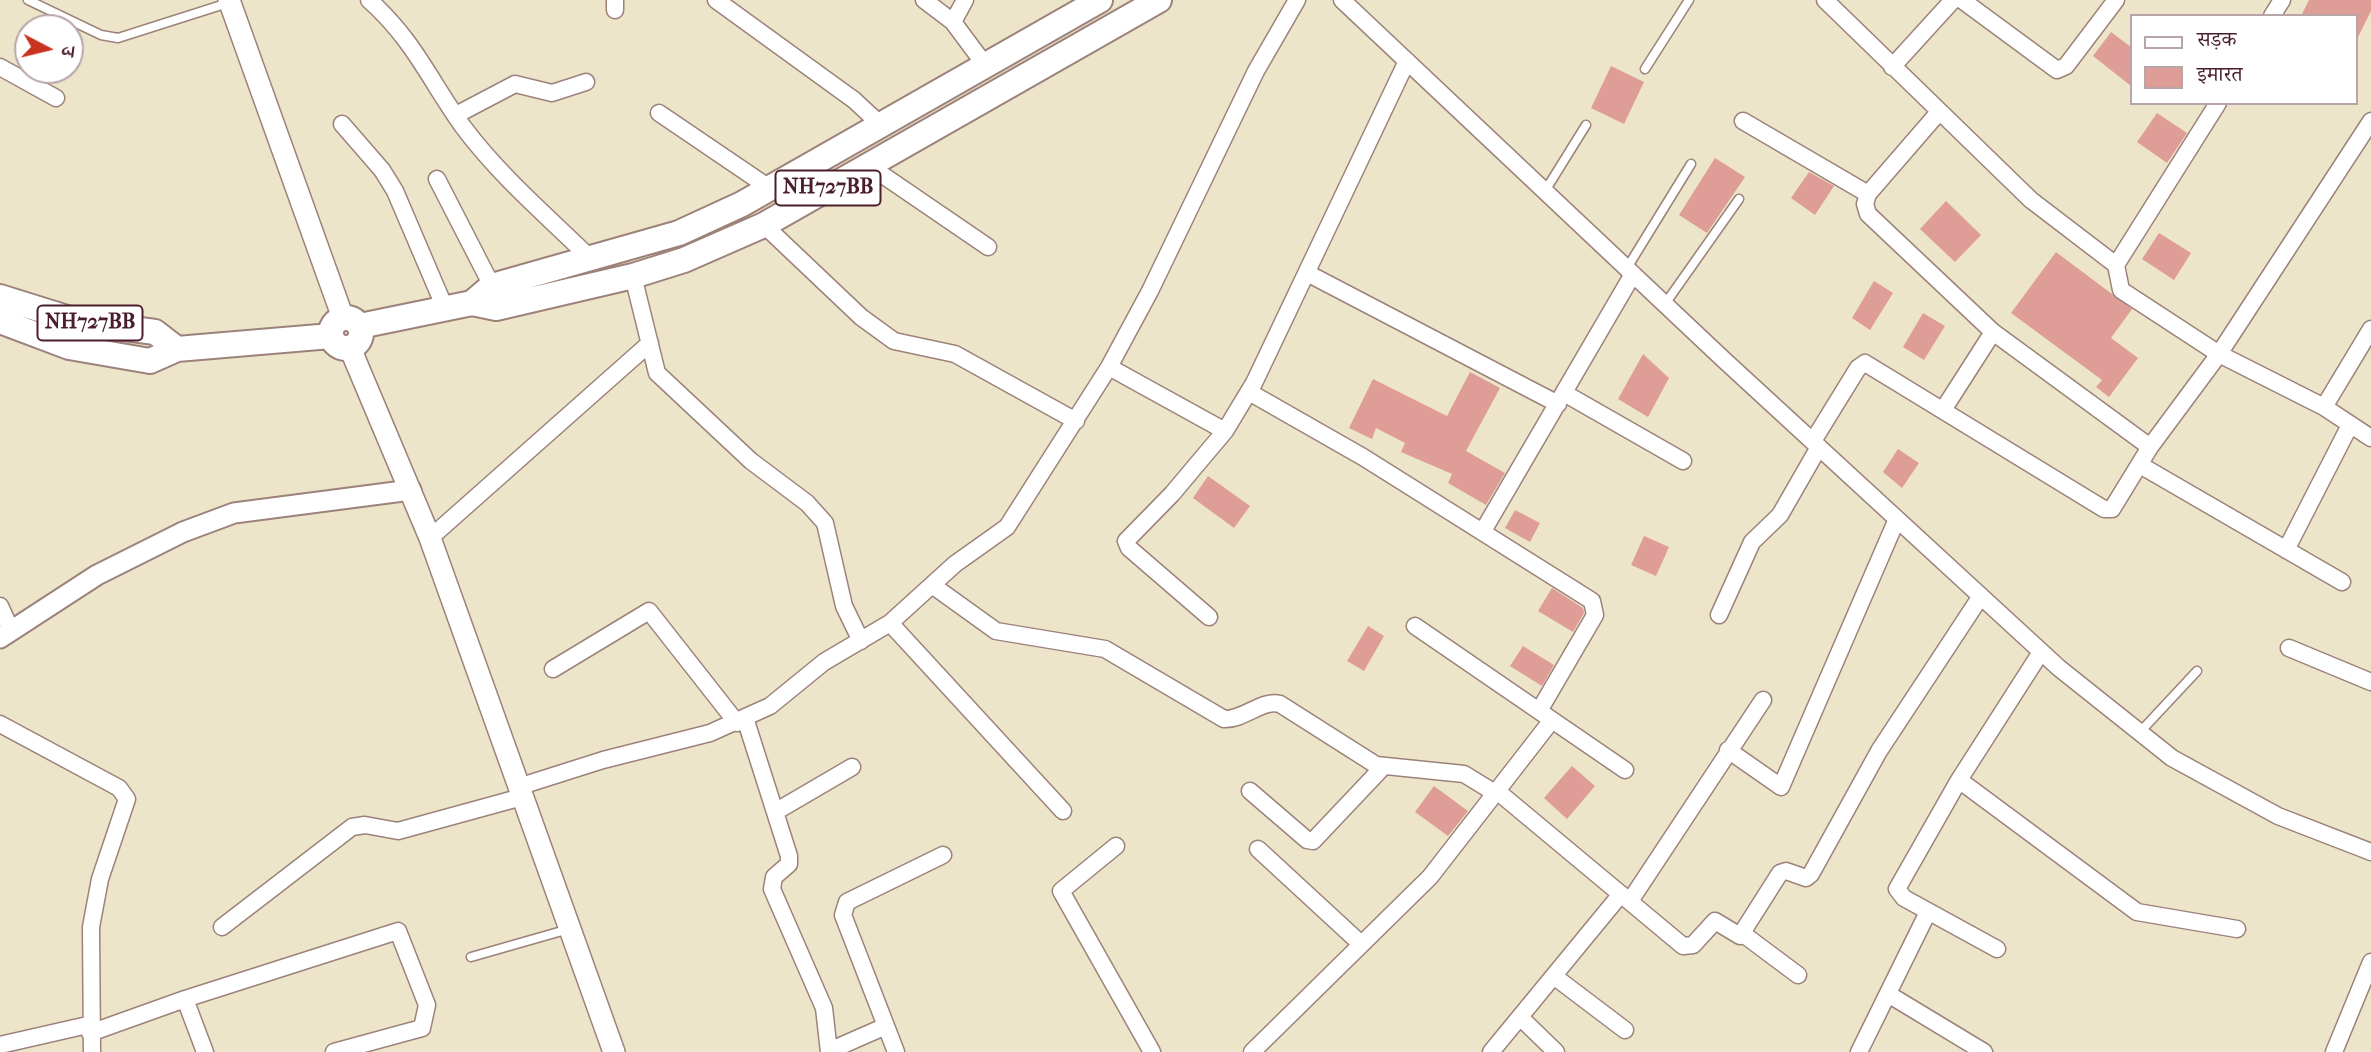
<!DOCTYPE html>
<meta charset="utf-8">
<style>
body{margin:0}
#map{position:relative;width:2371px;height:1052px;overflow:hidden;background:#ede5c9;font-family:"IM FELL French Canon","Noto Serif Devanagari",serif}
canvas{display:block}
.legend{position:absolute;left:2130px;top:14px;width:228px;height:91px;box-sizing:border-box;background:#fff;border:2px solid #b7a5aa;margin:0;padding:9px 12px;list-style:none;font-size:21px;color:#4a1f2b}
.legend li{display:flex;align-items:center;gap:14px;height:35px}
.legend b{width:35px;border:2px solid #b7a5aa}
.north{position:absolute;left:14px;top:14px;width:70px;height:70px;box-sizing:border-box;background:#fff;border:2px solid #b7a5aa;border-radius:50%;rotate:97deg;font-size:19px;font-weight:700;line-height:28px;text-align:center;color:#4a1f2b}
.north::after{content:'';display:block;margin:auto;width:24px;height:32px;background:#c8321e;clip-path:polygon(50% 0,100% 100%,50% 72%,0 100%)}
</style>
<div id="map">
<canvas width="2371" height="1052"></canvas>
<ul class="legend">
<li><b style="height:9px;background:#fff"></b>सड़क</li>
<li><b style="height:19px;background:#df9d97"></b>इमारत</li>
</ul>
<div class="north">उ</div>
</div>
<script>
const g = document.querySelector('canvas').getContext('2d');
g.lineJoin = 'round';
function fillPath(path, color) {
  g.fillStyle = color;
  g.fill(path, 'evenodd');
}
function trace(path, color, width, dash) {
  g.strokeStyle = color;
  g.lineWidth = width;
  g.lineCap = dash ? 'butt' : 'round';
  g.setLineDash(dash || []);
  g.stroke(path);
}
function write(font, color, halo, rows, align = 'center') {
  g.font = font + ' "IM FELL French Canon",serif';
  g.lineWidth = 5;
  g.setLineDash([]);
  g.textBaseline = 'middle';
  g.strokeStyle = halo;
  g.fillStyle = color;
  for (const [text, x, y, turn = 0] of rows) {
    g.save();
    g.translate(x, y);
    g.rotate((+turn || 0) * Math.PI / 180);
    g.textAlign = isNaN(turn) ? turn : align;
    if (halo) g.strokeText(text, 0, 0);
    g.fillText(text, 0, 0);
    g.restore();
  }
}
fillPath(new Path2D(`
 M 2309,0 L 2371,0 L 2371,11 L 2355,43 L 2355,16 L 2301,16 Z
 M 2111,32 L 2131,47 L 2131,86 L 2093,56 Z
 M 1611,66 L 1644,82 L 1624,124 L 1591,108 Z
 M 2157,113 L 2187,133 L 2167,163 L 2137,142 Z
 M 1715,158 L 1745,177 L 1707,233 L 1679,215 Z
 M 1809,172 L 1834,186 L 1815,215 L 1791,198 Z
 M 1946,201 L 1981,235 L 1955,262 L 1920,229 Z
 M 2159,233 L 2191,253 L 2174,280 L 2142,259 Z
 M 2056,252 L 2132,309 L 2111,338 L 2138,358 L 2109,397 L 2096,387 L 2102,380 L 2011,313 Z
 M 1874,281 L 1893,293 L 1870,330 L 1852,318 Z
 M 1923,313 L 1945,326 L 1924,360 L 1903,347 Z
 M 1643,354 L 1669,378 L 1648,417 L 1618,399 Z
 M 1470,372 L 1500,388 L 1466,451 L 1505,473 L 1486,505 L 1448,483 L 1452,474 L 1401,452 L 1405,443 L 1376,428 L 1372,439 L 1349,428 L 1373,379 L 1447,416 Z
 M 1898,449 L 1919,463 L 1902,488 L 1883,472 Z
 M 1208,476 L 1250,506 L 1234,528 L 1193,498 Z
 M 1515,510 L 1540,523 L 1530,542 L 1505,528 Z
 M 1644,536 L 1669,547 L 1656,576 L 1631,565 Z
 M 1552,588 L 1583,608 L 1584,613 L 1573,632 L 1538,611 Z
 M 1368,626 L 1384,636 L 1364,671 L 1347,661 Z
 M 1523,646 L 1554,665 L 1542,686 L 1510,666 Z
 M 1572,766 L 1595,786 L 1567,819 L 1544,798 Z
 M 1434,786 L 1468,811 L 1448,836 L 1415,812 Z`), '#df9d97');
const service = new Path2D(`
 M 28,0 L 101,35 L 118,38 L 228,3
 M 1645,69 L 1689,0
 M 1545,191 L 1586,125
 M 1627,268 L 1691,164
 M 1665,304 L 1739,199
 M 2140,732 L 2197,671
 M 471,957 L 569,929`);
const minor = new Path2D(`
 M 369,0 C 414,40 430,81 464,128 C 500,176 547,216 590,258
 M 615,0 L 615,10
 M 716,0 L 854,100 L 882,126
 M 924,0 L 953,22
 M 965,0 L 953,22 L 985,65
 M 1342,0 L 1723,359 L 2059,668 L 2172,758 L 2278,816 L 2371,852
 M 1825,0 L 2031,200 L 2116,265 L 2218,103
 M 1962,0 L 2057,70 L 2066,66 L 2116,0
 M 2272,16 L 2282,0
 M 0,67 L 56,98
 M 1892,67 L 1953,0
 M 1939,112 L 1868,194 L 1865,204 L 1868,214 L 1993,332 L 2150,447
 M 659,113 L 771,189
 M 456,115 L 515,84 L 552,93 L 586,82
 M 1743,121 L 1868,194
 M 342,124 L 382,170 L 395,191 L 445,308
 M 868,165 L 988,247
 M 437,179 L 492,286
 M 764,225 L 861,317 L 894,341 L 955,354 L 1076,421
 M 2116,265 L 2121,290 L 2219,354 L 2324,407 L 2371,438
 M 1307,273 L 1558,404
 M 633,276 L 657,373 L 751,461 L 807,503 L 825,523 L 844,606 L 861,641
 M 1109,367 L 1225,431
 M 1249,392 L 1363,457 L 1592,601 L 1595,615 L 1539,711
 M 1564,393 L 1683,461
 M 2324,407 L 2371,329
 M 1943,410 L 1993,332
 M 1813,441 L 1858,368 L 1865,363 L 2104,509 L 2112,509 L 2150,447 L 2219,354 L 2371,121
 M 2140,465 L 2342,582
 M 1483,531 L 1633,274
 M 430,538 L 650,343
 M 2286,550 L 2350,425
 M 932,585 L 996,631 L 1105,649 L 1224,719 C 1244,720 1262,699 1280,704 L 1376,765 L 1464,774 L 1495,793
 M 0,606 L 11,630
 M 1719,615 L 1752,542 L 1780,515 L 1819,447
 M 1209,617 L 1129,548 L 1126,541 L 1172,494 L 1225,431 L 1254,383 L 1407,61
 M 890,623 L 1063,811
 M 1415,626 L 1625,770
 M 2289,648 L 2371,682
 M 553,669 L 649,611 L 737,723
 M 745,718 L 789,856 L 789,864 L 774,877 L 772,889 L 824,1008 L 829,1052
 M 0,724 L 119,788 L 127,799 L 100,879 L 91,927 L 92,1052
 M 1728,750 L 1781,787 L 1897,519
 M 1959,780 L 2137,912 L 2237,929
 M 518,787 L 603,760 L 710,733 L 770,706 L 824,662 L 890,623 L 955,564 L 1007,527 L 1109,367 L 1150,291 L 1256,71 L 1297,0
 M 1250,791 L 1307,840 L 1313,841 L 1383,767
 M 1497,791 L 1683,946 L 1693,945 L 1715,921 L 1740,936 L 1780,873 L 1786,871 L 1806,878 L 1811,874 L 1879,751 L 1981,596
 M 775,812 L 852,767
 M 1116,846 L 1061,891 L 1152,1052
 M 1258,849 L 1361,944
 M 1630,901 L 1763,700
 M 222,927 L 352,827 L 365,825 L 398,831 L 522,797
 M 1743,934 L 1798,975
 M 1997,949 L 1904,898 L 1897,889 L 1959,780 L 2041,652
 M 1555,977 L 1625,1030
 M 1888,994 L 1984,1052
 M 185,999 L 205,1052
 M 1522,1019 L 1556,1052
 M 90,1033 L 185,999 L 398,931 L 427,1005 L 422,1028 L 334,1052
 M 0,1045 L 92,1024
 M 829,1051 L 886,1026
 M 896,1052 L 843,915 L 847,902 L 943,855
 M 1252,1052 L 1430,877 L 1552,720
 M 1491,1052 L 1621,894
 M 1859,1052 L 1928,912
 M 2334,1052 L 2371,962`);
const tertiary = new Path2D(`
 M 0,638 L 97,575 L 183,532 L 234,513 L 411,490`);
const secondary = new Path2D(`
 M 229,0 L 343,318
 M 350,348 L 430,538 L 614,1052`);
const trunk = new Path2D(`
 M 0,297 L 80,322 L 155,332 L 177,349
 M 472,303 L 492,286 L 679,233 L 742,204 L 1100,0
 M331 333a15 15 0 1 1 30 0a15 15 0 1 1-30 0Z
 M 0,321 L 69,347 L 150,361 L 177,349 L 331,336
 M 360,326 L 472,303 L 496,308 L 633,276 L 684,260 L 764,225 L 1159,0`);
trace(service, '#9c827a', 11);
trace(minor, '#9c827a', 19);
trace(tertiary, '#9c827a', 23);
trace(secondary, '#9c827a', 24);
trace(trunk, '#9c827a', 28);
trace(service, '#fff', 8);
trace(minor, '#fff', 16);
trace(tertiary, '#fff', 19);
trace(secondary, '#fff', 21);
trace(trunk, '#fff', 24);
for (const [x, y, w] of [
 [828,188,105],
 [90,323,105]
]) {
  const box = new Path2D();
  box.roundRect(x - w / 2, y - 17.5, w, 35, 5);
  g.fillStyle = '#fff';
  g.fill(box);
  trace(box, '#4a1f2b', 2);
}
write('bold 21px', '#4a1f2b', null, [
 ["NH727BB",828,188],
 ["NH727BB",90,323]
]);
</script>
